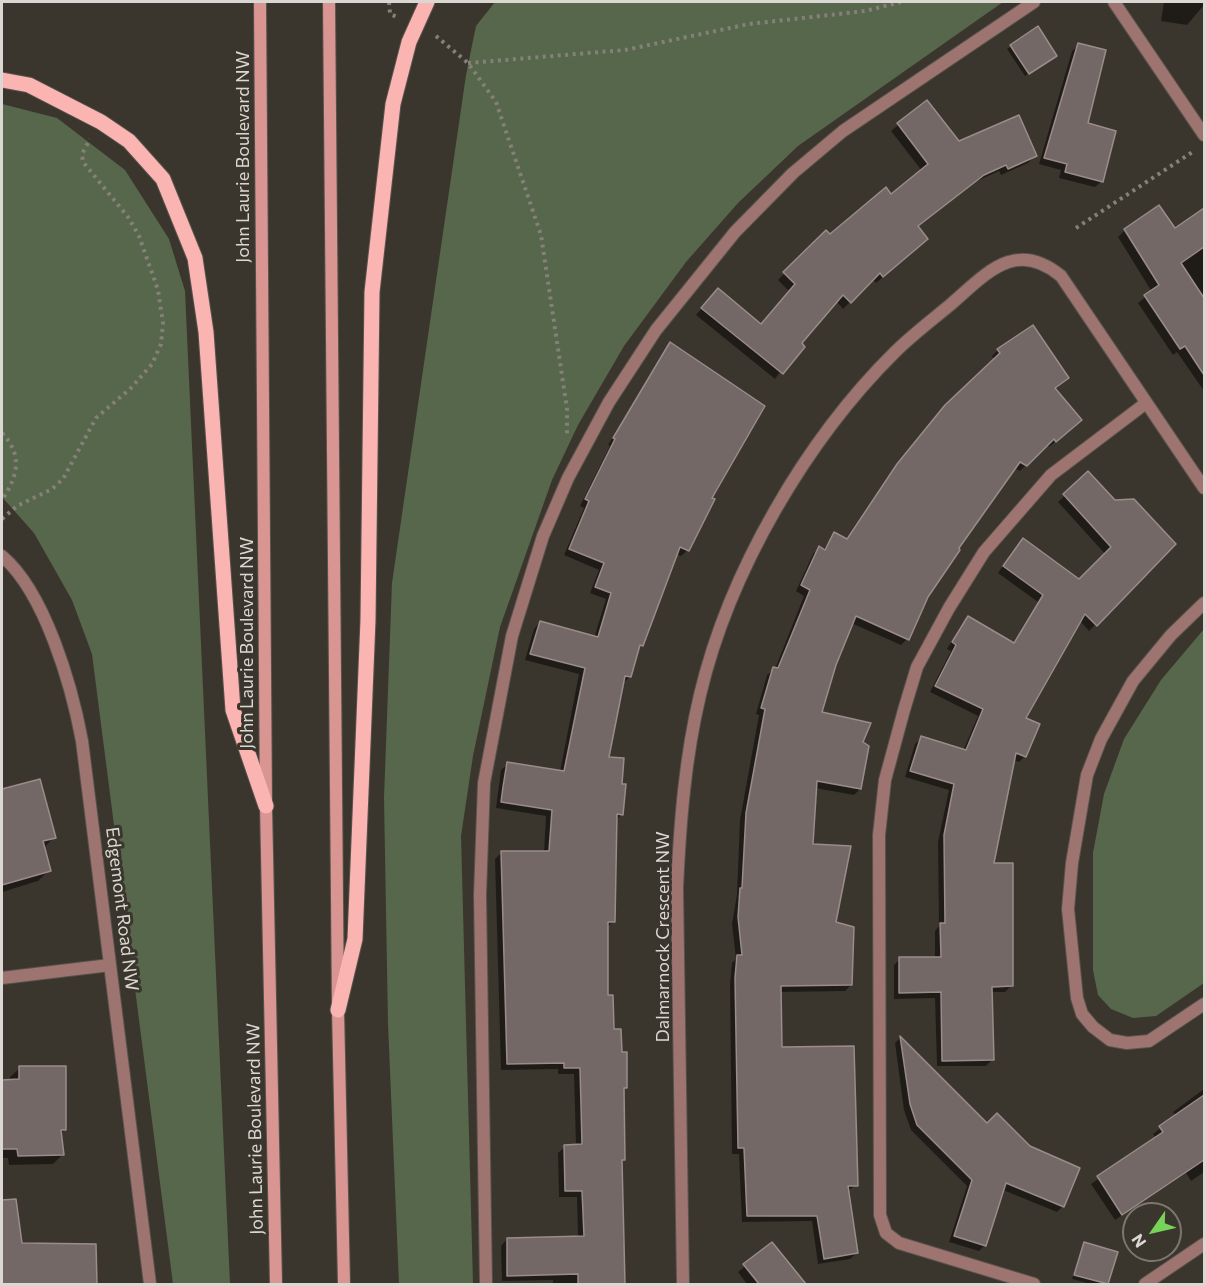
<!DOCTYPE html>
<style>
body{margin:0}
#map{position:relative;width:1206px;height:1286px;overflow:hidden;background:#3b362d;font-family:Commissioner,sans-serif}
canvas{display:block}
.frame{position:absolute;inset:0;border:3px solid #dbd8d3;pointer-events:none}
.north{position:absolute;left:1122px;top:1202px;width:60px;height:60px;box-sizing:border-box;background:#3b362d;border:2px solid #7b776f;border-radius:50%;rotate:236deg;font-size:16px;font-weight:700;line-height:24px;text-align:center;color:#dbd8d3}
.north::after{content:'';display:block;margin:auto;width:21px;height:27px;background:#77d259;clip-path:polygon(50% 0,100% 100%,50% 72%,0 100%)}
</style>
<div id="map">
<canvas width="1206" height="1286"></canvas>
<div class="frame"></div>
<div class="north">N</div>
</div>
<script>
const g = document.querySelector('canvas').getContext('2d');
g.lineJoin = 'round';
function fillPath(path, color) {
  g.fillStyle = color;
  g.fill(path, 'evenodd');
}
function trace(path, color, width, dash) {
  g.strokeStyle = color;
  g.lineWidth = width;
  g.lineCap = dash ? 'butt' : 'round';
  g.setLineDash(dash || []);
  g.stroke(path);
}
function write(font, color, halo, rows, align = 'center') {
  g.font = font + ' Commissioner,sans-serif';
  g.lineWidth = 6;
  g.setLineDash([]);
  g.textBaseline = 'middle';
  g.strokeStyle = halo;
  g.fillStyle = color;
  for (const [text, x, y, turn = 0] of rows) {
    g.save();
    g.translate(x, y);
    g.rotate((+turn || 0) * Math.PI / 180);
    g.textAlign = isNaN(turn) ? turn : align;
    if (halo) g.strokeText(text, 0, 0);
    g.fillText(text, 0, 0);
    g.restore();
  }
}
fillPath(new Path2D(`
 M 495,2 L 1003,2 L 798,146 L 738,203 L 686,262 L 624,346 L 578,425 L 552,480 L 500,627 L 473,756 L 461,836 L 473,1284 L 399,1284 L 388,1023 L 384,798 L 392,583 L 466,75 L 476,26 Z
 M 2,104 L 57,118 L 125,170 L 169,239 L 185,291 L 230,1284 L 173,1284 L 92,654 L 72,600 L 34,533 L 2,497 Z
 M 1204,629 L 1204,983 L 1156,1016 L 1133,1018 L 1111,1009 L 1098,995 L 1093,970 L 1093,853 L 1104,794 L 1124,739 L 1161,680 Z`), '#57674b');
fillPath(new Path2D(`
 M 1164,2 L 1204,2 L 1204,5 L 1187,25 L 1161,21 Z
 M 1038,28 L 1052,59 L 1025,76 L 1007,49 Z
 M 1079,45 L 1086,125 L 1102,181 L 1095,187 L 1059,178 L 1061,170 L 1039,164 L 1072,51 Z
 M 926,102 L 958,143 L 1035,156 L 1028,163 L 1001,175 L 999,171 L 975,182 L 917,227 L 920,246 L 876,283 L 873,279 L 843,309 L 836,301 L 800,343 L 775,379 L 696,315 L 711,297 L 761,326 L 789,291 L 778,280 L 826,232 L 830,236 L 922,171 L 891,131 Z
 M 1204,210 L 1204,391 L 1177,352 L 1173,355 L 1138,303 L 1152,292 L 1118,237 L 1125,230 L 1175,230 Z
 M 671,344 L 710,498 L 688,550 L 681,556 L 676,554 L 642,645 L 638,649 L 630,677 L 623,683 L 607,758 L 620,785 L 622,814 L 615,821 L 614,921 L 607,927 L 606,996 L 626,1087 L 622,1090 L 623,1159 L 621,1162 L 625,1284 L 553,1284 L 553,1280 L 502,1281 L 501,1246 L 507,1239 L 578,1238 L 577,1197 L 559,1197 L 558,1153 L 565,1147 L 576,1146 L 574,1074 L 558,1074 L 558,1069 L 501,1070 L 495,859 L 502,852 L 544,853 L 546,816 L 496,808 L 501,770 L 508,764 L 560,772 L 579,674 L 525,660 L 534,629 L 540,622 L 594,638 L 606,599 L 590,593 L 599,570 L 564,555 L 584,508 L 580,506 L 610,446 L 608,445 Z
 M 998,350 L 1067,378 L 1054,389 L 1074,426 L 1049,447 L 1047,444 L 1020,471 L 1014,468 L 956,549 L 927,596 L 907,639 L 901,645 L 851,623 L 834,664 L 820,713 L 861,743 L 860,789 L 854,795 L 815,788 L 811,845 L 851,985 L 845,991 L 780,992 L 781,1049 L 857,1185 L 847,1191 L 857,1253 L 850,1259 L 818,1264 L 812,1221 L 742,1222 L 739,1154 L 732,1154 L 730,985 L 732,963 L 736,959 L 732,924 L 737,894 L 740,820 L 759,715 L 756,714 L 767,675 L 775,669 L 804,596 L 796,591 L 813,554 L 819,548 L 823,550 L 835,534 L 845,540 L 891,472 L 939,414 L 995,361 L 992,356 Z
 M 1088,473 L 1114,501 L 1174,544 L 1089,631 L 1080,621 L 1024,719 L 1025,756 L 1019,762 L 1013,760 L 992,865 L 1011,986 L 1005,992 L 991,992 L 992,1060 L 986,1066 L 937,1066 L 935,998 L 894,999 L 894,965 L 900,959 L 935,959 L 935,931 L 939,926 L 938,842 L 949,790 L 905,777 L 915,744 L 921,738 L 963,751 L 978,716 L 930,692 L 951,651 L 947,649 L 962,624 L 968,618 L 1012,644 L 1038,602 L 998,573 L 1017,546 L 1079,581 L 1106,555 L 1058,502 Z
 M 39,781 L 54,837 L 43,849 L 49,870 L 38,881 L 2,892 L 2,791 Z
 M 900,1038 L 1063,1206 L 1057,1212 L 1003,1190 L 984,1246 L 979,1251 L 949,1242 L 967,1186 L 911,1130 L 904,1110 L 895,1043 Z
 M 20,1068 L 65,1130 L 60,1134 L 62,1155 L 53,1164 L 9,1165 L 8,1158 L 2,1158 L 2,1081 L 10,1081 L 10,1077 Z
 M 1204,1089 L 1204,1172 L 1191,1181 L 1186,1173 L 1115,1220 L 1091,1184 L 1156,1139 L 1153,1134 L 1176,1116 L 1173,1112 Z
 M 18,1223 L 21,1244 L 95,1245 L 95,1284 L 2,1284 L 2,1225 Z
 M 772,1244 L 804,1284 L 747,1284 L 738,1272 Z
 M 1085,1244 L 1116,1253 L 1106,1284 L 1091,1284 L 1072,1279 Z`), '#0007');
const building = new Path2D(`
 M 1038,26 L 1057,56 L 1029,74 L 1010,45 Z
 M 1078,43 L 1106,50 L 1088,123 L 1116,131 L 1103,182 L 1065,172 L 1067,164 L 1044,158 Z
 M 927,100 L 959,141 L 1019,115 L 1037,156 L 1008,169 L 1006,165 L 984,175 L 918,226 L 928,239 L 883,277 L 880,273 L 851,303 L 843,295 L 802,343 L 805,347 L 783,374 L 701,308 L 718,288 L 761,324 L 795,284 L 783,272 L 826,230 L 830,234 L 886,187 L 891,194 L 928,164 L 897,123 Z
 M 1159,205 L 1175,228 L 1204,208 L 1204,247 L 1181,263 L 1204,298 L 1204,375 L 1185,346 L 1180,349 L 1144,295 L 1159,285 L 1124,229 Z
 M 1033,325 L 1069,378 L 1055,388 L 1082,420 L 1056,442 L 1054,439 L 1027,466 L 1020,462 L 959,548 L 960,550 L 928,597 L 909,640 L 856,616 L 836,665 L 822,712 L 871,723 L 863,742 L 869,746 L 861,789 L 817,781 L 813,844 L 851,846 L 836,922 L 854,927 L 852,985 L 781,986 L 782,1047 L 854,1046 L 858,1186 L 848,1186 L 858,1253 L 824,1259 L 817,1216 L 747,1216 L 744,1148 L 738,1148 L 735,978 L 737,955 L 742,955 L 738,917 L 740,888 L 742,888 L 746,813 L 765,709 L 761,708 L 773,667 L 778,668 L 810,590 L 801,585 L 819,546 L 825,550 L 834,532 L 847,539 L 897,464 L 945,405 L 1000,353 L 997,349 Z
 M 670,342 L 765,406 L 712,498 L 715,499 L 689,551 L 680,547 L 643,646 L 640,645 L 631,677 L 625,676 L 609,757 L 624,758 L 622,784 L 626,784 L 623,815 L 617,814 L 615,922 L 608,922 L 608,995 L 613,995 L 614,1029 L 621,1029 L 622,1052 L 627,1052 L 627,1088 L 624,1088 L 625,1160 L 622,1160 L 625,1284 L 578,1284 L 578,1274 L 507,1276 L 507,1238 L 584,1236 L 582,1191 L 565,1191 L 564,1145 L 582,1144 L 580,1068 L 564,1068 L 564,1063 L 507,1064 L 501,851 L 549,851 L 552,810 L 501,802 L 503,787 L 507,762 L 564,771 L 585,668 L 530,654 L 540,621 L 598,637 L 611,593 L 595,587 L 604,563 L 569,549 L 589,501 L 585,499 L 615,439 L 613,438 Z
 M 1088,471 L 1115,500 L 1134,499 L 1176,544 L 1097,626 L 1085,614 L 1026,718 L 1040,724 L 1026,757 L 1016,753 L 994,863 L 1013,863 L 1013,986 L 992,987 L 994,1060 L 942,1061 L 941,992 L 899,993 L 899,957 L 941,957 L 940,923 L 945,923 L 944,835 L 954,784 L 910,771 L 921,736 L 966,750 L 983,709 L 935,686 L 956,645 L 952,642 L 968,616 L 1014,643 L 1043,595 L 1003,566 L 1023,538 L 1079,579 L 1111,547 L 1063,494 Z
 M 40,779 L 56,838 L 43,841 L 51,871 L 2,885 L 2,789 Z
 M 900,1036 L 987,1123 L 997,1113 L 1030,1146 L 1080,1168 L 1064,1207 L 1006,1183 L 986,1246 L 954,1236 L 972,1180 L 917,1125 L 910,1104 Z
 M 19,1066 L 66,1066 L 66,1130 L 61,1130 L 64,1155 L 18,1156 L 17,1149 L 2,1149 L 2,1080 L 19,1079 Z
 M 1204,1095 L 1204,1160 L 1122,1215 L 1097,1176 L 1163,1132 L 1159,1126 Z
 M 16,1199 L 22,1243 L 96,1244 L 97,1284 L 2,1284 L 2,1200 Z
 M 772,1242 L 806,1284 L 759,1284 L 743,1264 Z
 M 1084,1242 L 1118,1252 L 1108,1284 L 1074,1275 Z`);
fillPath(building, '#746866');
trace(building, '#998c8a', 1.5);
const lane = new Path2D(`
 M 1114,2 L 1204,135
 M 486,1284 L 480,895 L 484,783 L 512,636 L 543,536 L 568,478 L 609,402 L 656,330 L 735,232 L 793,173 L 843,131 L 1034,2
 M 1034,1284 L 899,1243 L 886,1233 L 880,1215 L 879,835 L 885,780 L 904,710 L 917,667 L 949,608 L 984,552 L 1051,475 L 1146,403
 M 1145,1284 L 1204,1244`);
const street = new Path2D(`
 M 2,556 C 45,592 72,687 82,741 L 150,1284
 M 1204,603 L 1171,635 L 1133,681 L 1101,739 L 1087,775 L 1072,863 L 1068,909 L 1077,998 L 1082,1014 L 1093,1027 L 1110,1040 L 1127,1043 L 1149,1041 L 1204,1004
 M 2,978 L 110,965
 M 683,1284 L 677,888 C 680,823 685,758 700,695 C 729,572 806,440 895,352 C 912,335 932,320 950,305 C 986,274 1015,238 1061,276 L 1204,488`);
const secondary = new Path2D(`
 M 260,2 L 266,806 L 276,1284
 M 329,2 L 338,1010 L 344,1284`);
const primary = new Path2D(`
 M 2,80 L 29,85 L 101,122 L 129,141 L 163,179 L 195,258 L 206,332 L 233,710 L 266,806
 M 338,1010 L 355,939 L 368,620 L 372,292 L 393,104 L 409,42 L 427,2`);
trace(lane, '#58534b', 14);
trace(street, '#58534b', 14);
trace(secondary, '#58534b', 14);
trace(primary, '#58534b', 17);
trace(new Path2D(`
 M 389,2 L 390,14 L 397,17
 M 436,36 L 468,63 L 496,102 L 541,235 L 567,409 L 567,435
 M 468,63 L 625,50 L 749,24 L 865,11 L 901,2
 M 1076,228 L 1194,151
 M 2,433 C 23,455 18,476 2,500
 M 2,519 L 17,506 L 52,489 L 63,479 L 96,418 L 131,388 L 152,364 L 161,344 L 163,323 L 158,290 L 139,236 L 128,217 L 83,162 L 82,154 L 90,139`), '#858179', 4, [3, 4.5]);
trace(lane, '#9e7471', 12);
trace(street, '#9e7471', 12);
trace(secondary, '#d89592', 12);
trace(primary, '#fab4b1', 15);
write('18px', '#dbd8d3', '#3b362d', [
 ["John Laurie Boulevard NW",243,157,-90],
 ["John Laurie Boulevard NW",247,643,-90],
 ["Edgemont Road NW",122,909,83],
 ["Dalmarnock Crescent NW",663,937,-90],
 ["John Laurie Boulevard NW",255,1129,-91]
]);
</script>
